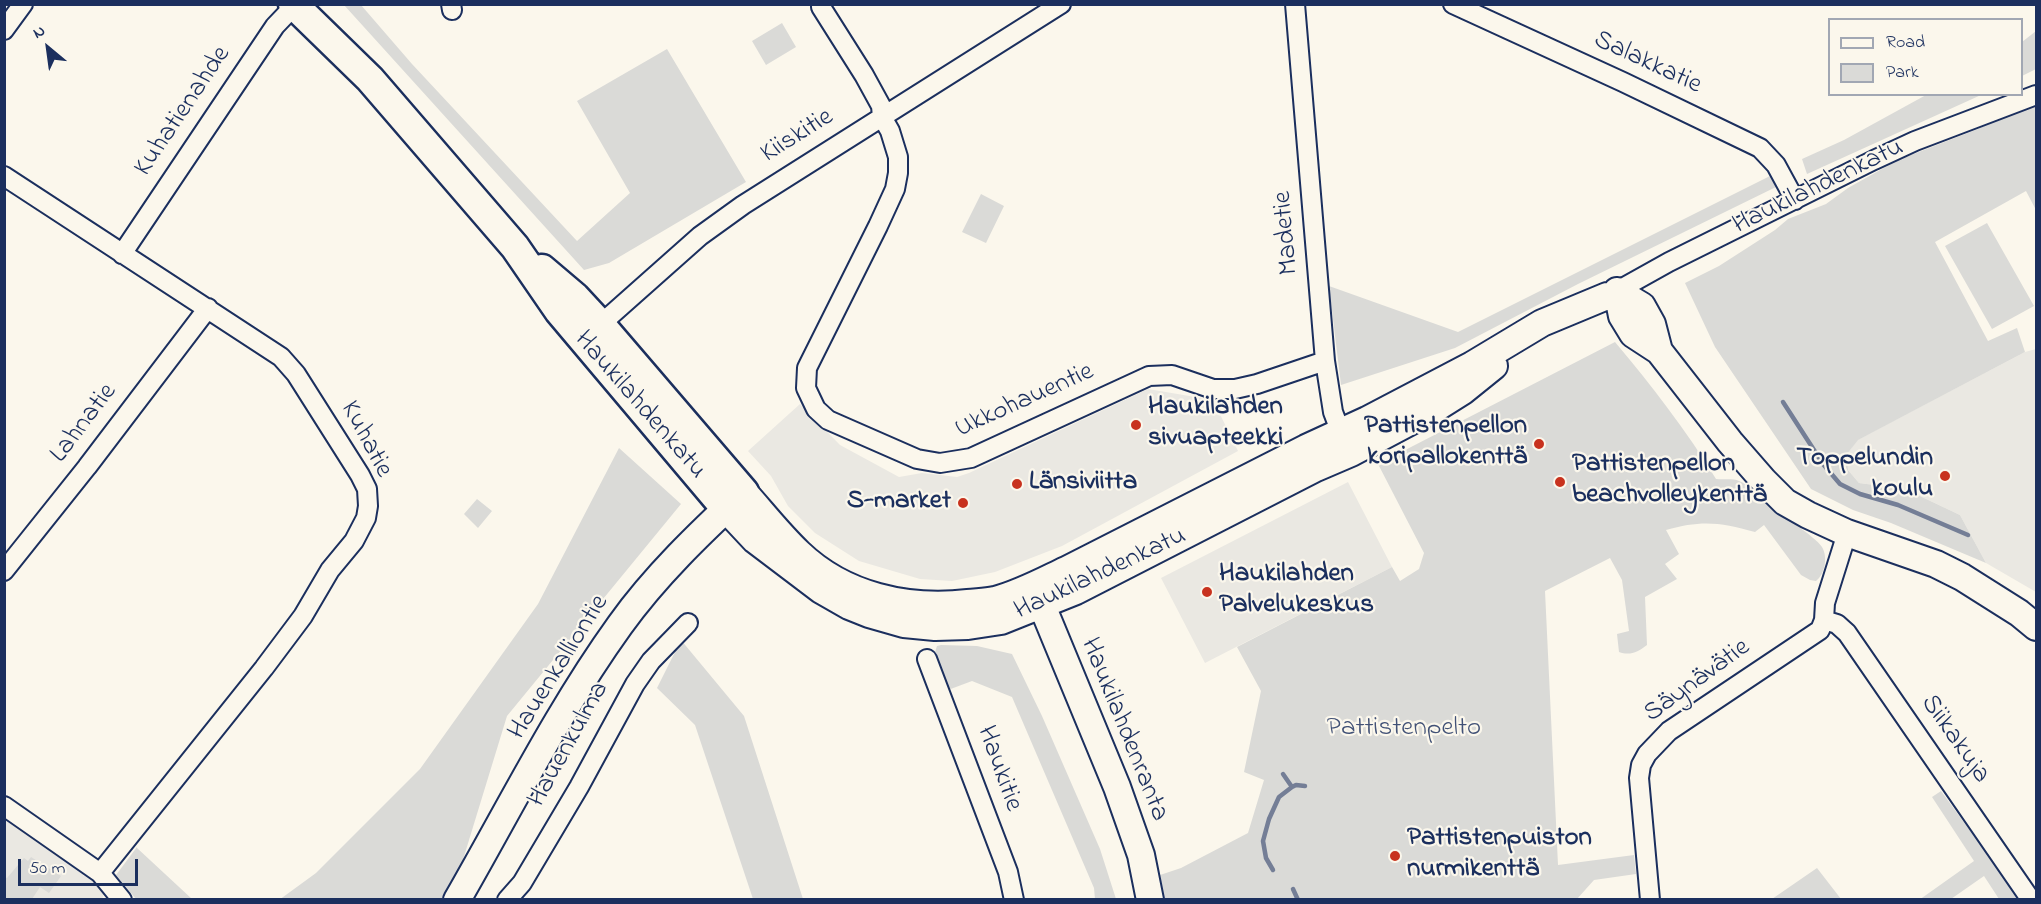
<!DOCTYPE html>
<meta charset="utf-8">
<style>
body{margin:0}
#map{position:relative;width:2041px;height:904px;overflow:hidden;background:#fbf7ec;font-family:"Indie Flower",sans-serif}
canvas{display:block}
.frame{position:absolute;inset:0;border:6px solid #1b2f5e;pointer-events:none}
.legend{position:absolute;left:1828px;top:18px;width:195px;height:78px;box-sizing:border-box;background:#fbf7ec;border:2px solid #a1a7b3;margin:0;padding:8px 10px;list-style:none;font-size:18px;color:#1b2f5e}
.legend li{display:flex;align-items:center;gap:12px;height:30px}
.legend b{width:30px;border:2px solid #a1a7b3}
.north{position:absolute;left:18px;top:18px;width:60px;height:60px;-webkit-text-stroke:4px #fbf7ec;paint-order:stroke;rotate:331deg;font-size:16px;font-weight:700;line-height:24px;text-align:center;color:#1b2f5e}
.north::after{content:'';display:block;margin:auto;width:21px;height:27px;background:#1b2f5e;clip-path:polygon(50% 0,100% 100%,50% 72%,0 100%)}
.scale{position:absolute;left:18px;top:859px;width:120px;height:27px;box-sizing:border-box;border:3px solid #1b2f5e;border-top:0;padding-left:8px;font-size:18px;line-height:21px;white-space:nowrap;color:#1b2f5e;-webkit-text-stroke:4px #fbf7ec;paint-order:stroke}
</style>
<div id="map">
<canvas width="2041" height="904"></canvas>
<div class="frame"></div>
<ul class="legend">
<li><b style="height:8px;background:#fbf7ec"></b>Road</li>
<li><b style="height:16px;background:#dadad7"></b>Park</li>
</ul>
<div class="north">N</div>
<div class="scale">50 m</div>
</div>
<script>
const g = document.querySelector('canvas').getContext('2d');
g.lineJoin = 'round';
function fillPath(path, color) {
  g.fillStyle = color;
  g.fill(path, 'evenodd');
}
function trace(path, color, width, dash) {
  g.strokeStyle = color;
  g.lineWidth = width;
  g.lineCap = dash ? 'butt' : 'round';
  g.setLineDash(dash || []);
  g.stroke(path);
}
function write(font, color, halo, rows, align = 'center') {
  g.font = font + ' "Indie Flower",sans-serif';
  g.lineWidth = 4.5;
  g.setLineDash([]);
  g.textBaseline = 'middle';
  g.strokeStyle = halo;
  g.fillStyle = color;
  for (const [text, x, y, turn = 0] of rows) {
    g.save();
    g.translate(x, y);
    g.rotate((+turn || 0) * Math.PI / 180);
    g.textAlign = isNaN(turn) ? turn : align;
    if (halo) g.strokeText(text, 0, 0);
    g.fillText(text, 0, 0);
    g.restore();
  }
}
fillPath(new Path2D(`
 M 2036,349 L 2036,592 L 1986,563 L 1960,515 L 1905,489 L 1859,483 L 1848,470 L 1847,454 L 1857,440 L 2025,352 Z
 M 1148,389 L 1213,400 L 1238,451 L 1062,546 L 995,572 L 952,581 L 920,579 L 859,561 L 815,533 L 788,506 L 771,476 L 748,451 L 800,404 L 840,445 L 899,477 L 922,473 L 957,477 L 969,473 Z
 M 1348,482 L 1392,567 L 1205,663 L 1161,578 Z
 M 4,817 L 83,871 L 98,885 L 104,894 L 102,899 L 5,899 Z`), '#eae8e2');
fillPath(new Path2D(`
 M 344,5 L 361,5 L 412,64 L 577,241 L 630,193 L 577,101 L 667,49 L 746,182 L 609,263 L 584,270 Z
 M 782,23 L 796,47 L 766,65 L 752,41 Z
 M 2036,31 L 2036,69 L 2022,76 L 2022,42 Z
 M 1926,95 L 1981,95 L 1807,174 L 1802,159 L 1844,140 Z
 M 2036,102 L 2036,210 L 2026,191 L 1935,242 L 1988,341 L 2017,328 L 2025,352 L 1858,440 L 1847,454 L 1848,470 L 1859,483 L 1905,489 L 1960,515 L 1986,563 L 1891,523 L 1853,510 L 1811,489 L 1715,347 L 1685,283 L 1719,266 L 1775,230 L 1788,219 L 1826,204 L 1848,188 L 1898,160 L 1978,129 Z
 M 1772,175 L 1776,187 L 1578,284 L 1455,348 L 1341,385 L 1329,286 L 1458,332 Z
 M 981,194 L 1004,206 L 986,243 L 962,232 Z
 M 1987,223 L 2034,306 L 1992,329 L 1945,246 Z
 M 1615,342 C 1652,386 1686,430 1716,479 C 1723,480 1733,478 1739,481 C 1748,484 1757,496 1764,501 C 1777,512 1816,537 1822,547 C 1828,557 1825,574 1816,581 L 1810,580 L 1801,575 L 1764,525 L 1755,532 C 1721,522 1700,520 1666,530 L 1679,554 L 1665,564 L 1677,579 L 1645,597 L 1647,645 C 1638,652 1630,656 1619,652 L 1617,634 L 1629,631 L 1622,580 L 1610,558 L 1545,591 L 1558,865 L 1634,855 L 1636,874 L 1594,880 L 1577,899 L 1164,899 L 1160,875 L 1181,868 L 1248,833 L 1264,780 L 1244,772 L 1261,691 L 1237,647 L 1392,567 L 1400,581 L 1419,569 L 1424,553 L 1378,464 Z
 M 619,448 L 681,504 L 507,716 L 454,889 L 447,899 L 279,900 L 316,873 L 420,769 L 538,604 Z
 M 477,499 L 492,511 L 478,528 L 464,514 Z
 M 681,640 L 744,716 L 803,899 L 753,899 L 695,725 L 657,688 Z
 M 941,645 L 977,646 L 1012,654 L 1042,716 L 1100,849 L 1116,899 L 1095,899 L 1094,888 L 1012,697 L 972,681 L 948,690 L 934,655 L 937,646 Z
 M 1941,791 L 2015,892 L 2019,899 L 1999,899 L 1984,876 L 1951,899 L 1919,900 L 1974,861 L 1932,797 Z
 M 137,847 L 137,848 L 192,899 L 136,899 L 116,875 Z
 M 31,857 L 61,876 L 49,893 L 40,887 L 32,899 L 5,899 L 5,877 L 7,878 L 24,858 L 28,861 Z
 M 1817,868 L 1841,899 L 1772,899 Z`), '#dadad7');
trace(new Path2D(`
 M 1783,402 L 1823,464 L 1840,484 L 1860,494 L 1898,505 L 1968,535
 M 1292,787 L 1296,785 L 1305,786
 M 1273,870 L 1266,858 L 1263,841 L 1269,819 L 1279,797 L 1292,787 L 1283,774
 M 1293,889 L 1298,900`), '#747e96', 4.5);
const street = new Path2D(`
 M 451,4 L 452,10
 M 1295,4 L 1325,361 L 1333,412 L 1344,441
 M 1453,4 L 1623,82 L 1760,148 L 1776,165 L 1795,200
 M 821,7 L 864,75 L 881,106 L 882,117 L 890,131 L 898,157 L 898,173 L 895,189 L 878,226 L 807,368 L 806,388 L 816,409 L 828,420 L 917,459 L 940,463 L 971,458 L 1149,376 L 1172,375 L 1213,389 L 1235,389 L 1257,384 L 1325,361
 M 4,30 L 23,4
 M 4,176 L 281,357 L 296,374 L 360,475 L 367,489 L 368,506 L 366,518 L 354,541 L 330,570 L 303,616 L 264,668 L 100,873
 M 122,254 L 275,26 L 296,4
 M 1617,291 L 1669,262 L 1874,160 L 1915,141 L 2036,95
 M 593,331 L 700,236 L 743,205 L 1061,4
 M 4,571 L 87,467 L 208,308
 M 1824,620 L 1837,624 L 1847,633 L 2031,900
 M 927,659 L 1008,872 L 1014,900
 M 4,806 L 100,873 L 122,900
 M 507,900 L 522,883 L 579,787 L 635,684 L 651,661 L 688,623
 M 1650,900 L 1639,778 L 1641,765 L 1647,754 L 1669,731 L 1820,630 L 1824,620 L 1825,603 L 1847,533`);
const secondary = new Path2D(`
 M 1617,291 L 1622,316 L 1633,334 L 1659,351 L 1730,442 L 1764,481 L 1785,502 L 1808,515 L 1847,533 L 1936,564 L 1962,577 L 2019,613 L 2036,627
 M 1617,291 L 1642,306 L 1652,324 L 1659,351
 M 726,509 L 755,540 L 821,590 L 849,606 L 869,614 L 904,624 L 935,627 L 968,626 L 1001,621 L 1076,591 L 1316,468 L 1351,453 L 1436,408 L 1463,391 L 1494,366
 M 1036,591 L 1117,787 L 1141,855 L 1150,900
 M 457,900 C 510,808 558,711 620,625 C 655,576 700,533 744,492 C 762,512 779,534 799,553 C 844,596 907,610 968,603 C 976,602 986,602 995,600 C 1019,594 1043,581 1066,570 L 1306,448 L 1367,420 L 1472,365 L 1542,323 L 1607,296`);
const primary = new Path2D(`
 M 293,4 L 370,79 L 515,247 L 559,311 L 726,509
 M 542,269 L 575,297 L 600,324 L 744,492`);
trace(street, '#1b2f5e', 22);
trace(secondary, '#1b2f5e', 30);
trace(primary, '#1b2f5e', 33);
trace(street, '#fbf7ec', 18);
trace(secondary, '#fbf7ec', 26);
trace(primary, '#fbf7ec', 28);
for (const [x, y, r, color] of [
 [1136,425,6,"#c8321e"],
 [1539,444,6,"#c8321e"],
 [1945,476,6,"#c8321e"],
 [1560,482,6,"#c8321e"],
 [1017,484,6,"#c8321e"],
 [963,503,6,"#c8321e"],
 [1207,592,6,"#c8321e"],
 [1395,856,6,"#c8321e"]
]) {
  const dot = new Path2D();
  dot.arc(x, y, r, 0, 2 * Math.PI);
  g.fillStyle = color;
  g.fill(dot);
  trace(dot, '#fbf7ec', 2);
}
write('27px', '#1b2f5e', '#fbf7ec', [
 ["Salakkatie",1647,64,25],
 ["Kuhatienahde",184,112,-56],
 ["Kiiskitie",798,137,-32],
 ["Haukilahdenkatu",1819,188,-26],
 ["Madetie",1288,233,-95],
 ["Ukkohauentie",1025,402,-24],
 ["Haukilahdenkatu",639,406,49],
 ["Lahnatie",85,424,-53],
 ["Kuhatie",365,440,62],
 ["Haukilahdenkatu",1101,575,-25],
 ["Hauenkalliontie",560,668,-58],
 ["Säynävätie",1698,682,-36],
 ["Haukilahdenranta",1123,730,68],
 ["Siikakuja",1954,740,55],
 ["Hauenkulma",570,745,-61],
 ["Haukitie",998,769,70]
]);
write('bold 27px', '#1b2f5e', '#fbf7ec', [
 ["Haukilahden",1148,409],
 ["sivuapteekki",1148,440],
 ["Pattistenpellon",1527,428,"right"],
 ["koripallokenttä",1527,459,"right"],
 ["Toppelundin",1933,460,"right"],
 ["koulu",1933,491,"right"],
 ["Pattistenpellon",1572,466],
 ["beachvolleykenttä",1572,497],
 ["Länsiviitta",1029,484],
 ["S-market",951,503,"right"],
 ["Haukilahden",1219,576],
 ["Palvelukeskus",1219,607],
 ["Pattistenpuiston",1407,840],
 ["nurmikenttä",1407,871]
], 'left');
write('27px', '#415176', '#fbf7ec', [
 ["Pattistenpelto",1404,730]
]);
</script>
